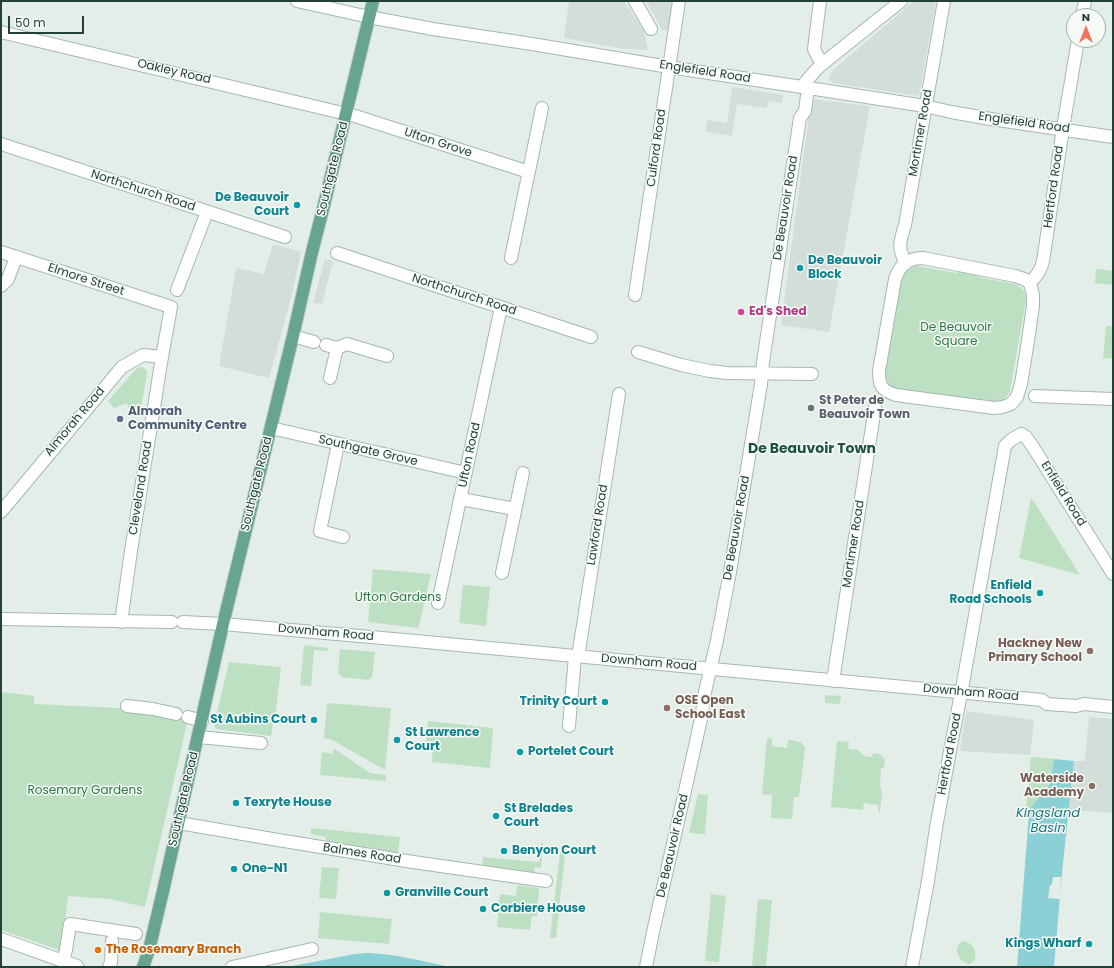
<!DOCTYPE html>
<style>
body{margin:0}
#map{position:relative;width:1114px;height:968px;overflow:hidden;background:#e4eee9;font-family:Poppins,sans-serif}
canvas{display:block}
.frame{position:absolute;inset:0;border:2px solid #234136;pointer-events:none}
.north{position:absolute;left:1066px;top:8px;width:40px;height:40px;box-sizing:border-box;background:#f5faf7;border:1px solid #a1b0aa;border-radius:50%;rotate:0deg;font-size:11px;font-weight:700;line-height:16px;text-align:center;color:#234136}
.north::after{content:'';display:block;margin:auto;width:14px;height:18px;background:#f6725a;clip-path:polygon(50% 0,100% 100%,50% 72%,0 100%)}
.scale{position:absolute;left:8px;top:16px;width:76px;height:18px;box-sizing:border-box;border:2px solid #234136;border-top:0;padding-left:5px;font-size:12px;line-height:14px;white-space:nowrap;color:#234136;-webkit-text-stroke:3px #f5faf7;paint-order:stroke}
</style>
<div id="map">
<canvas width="1114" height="968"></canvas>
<div class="frame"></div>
<div class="north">N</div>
<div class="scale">50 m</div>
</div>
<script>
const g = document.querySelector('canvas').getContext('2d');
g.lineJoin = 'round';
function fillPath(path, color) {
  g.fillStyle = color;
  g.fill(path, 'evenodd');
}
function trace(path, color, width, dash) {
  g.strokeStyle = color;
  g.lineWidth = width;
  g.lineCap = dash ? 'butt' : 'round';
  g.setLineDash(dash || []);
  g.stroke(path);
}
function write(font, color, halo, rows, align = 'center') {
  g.font = font + ' Poppins,sans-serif';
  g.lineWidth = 3;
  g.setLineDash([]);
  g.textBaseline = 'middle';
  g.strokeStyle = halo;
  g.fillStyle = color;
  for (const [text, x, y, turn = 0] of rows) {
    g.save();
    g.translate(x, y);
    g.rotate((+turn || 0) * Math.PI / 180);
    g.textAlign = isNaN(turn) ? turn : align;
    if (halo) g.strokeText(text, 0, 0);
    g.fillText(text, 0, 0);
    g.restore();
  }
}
fillPath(new Path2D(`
 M 569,1 L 624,1 L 644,31 L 648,50 L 623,49 L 564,38 Z
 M 646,1 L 673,1 L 670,29 L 662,30 Z
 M 914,1 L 936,1 L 919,96 L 832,83 L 829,77 L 833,70 Z
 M 732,87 L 783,95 L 782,103 L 768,101 L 767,108 L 737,104 L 732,136 L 706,132 L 707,120 L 727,123 Z
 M 811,99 L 870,106 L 829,332 L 781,325 Z
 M 273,244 L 301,252 L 291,298 L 269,378 L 219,366 L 236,268 L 264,274 Z
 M 325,259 L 333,261 L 322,304 L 313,303 Z
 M 966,711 L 1034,720 L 1030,755 L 960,751 Z
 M 1089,717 L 1113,719 L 1113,813 L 1069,810 L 1074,761 L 1085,761 Z`), '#d2ded7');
fillPath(new Path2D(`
 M 918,266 L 956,273 C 961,270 974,272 978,277 L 1015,284 C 1022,287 1026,292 1026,300 L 1010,391 C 1007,398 1004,401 996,402 L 957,397 L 956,398 L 936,394 L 896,389 L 888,384 L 885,376 L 885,372 L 901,277 C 904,269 910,266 918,266 Z
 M 1096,269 L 1113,271 L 1113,285 L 1095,283 Z
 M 1106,326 L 1113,327 L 1113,359 L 1103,358 Z
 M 139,367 L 143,367 L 146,370 L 147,373 L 140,414 L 131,416 L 127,403 L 114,408 L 108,401 L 135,370 Z
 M 1031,498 L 1035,503 L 1080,575 L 1019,558 Z
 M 373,569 L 431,574 L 419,626 L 417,628 L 368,622 Z
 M 463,585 L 490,587 L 486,626 L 459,623 Z
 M 304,645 L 328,648 L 328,651 L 314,650 L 311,686 L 300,685 Z
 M 340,649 L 375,652 L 372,678 L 370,678 L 369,680 L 341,677 L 341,675 L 338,674 Z
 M 229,662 L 281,667 L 275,719 L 283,720 L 283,724 L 273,723 L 271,736 L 216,729 L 214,725 Z
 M 1,692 L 34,696 L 34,704 L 119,708 L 188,719 L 145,907 L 110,899 L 68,896 L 64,930 L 59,950 L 1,930 Z
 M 825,695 L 841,696 L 840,704 L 825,703 Z
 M 327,703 L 391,708 L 385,770 L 332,740 L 324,738 Z
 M 428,721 L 493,728 L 490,768 L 432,762 L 433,744 L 426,743 Z
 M 767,738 L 772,739 L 772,746 L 787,748 L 788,740 C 795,741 802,740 805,748 L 799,797 L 794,797 L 792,819 L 771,818 L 772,795 L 762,794 Z
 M 837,741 L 849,742 L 848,749 L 858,750 L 864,756 L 872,757 L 873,753 L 880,754 L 885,760 L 884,768 L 881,768 L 880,785 L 882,793 L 880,812 L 878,811 L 878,805 L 864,803 L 863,810 L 831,807 Z
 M 333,748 L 370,773 L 386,775 L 386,781 L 320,775 L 322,752 L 333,754 Z
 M 1031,757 L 1054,759 L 1050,784 L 1029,810 L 1026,808 Z
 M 698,794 L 708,795 L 705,834 L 689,833 Z
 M 311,828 L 400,837 L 398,854 L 325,843 L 326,837 L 311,834 Z
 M 541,843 L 543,843 L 541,868 L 535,867 L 534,874 L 482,867 L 483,857 L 539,862 Z
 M 560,852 L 579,854 L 579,855 L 565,854 L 556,938 L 550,938 Z
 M 322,867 L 339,868 L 336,899 L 319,898 Z
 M 517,885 L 539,888 L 537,916 L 532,916 L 530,930 L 497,927 L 500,894 L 516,896 Z
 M 711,894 L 726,896 L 719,962 L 705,961 Z
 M 758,899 L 772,900 L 766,967 L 752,967 Z
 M 320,912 L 392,919 L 389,944 L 318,938 Z
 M 965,941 C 973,944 977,951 975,959 L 970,964 C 957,963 951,943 965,941 Z`), '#bde0c3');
fillPath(new Path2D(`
 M 1054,759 L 1074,761 L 1062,873 L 1054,967 L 1017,967 L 1029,813 L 1029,810 L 1050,784 Z
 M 368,953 C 396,954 423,961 450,967 L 287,967 L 355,954 Z`), '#8bd0d4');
fillPath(new Path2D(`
 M 1053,877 L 1061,877 L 1060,899 L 1048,898 L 1050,885 L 1052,885 Z`), '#e4eee9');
const minor = new Path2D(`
 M 297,1 L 369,17 L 433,29 L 532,44 L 669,67 L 802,87 L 925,106 L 951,112 L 991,119 L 1113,137
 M 635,1 L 651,29
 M 820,1 L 814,49 L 818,57 L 824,63
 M 1082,16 L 1085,1
 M 1,32 L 355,116 L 529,172
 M 802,87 C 808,78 814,72 821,65 L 901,1
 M 1,144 L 285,237
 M 1,252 L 171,307 L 162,357 L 131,551 L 121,622
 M 337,253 L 591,337
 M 511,258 L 542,108
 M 923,258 L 1015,276 L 1024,279 L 1030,283 L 1033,295 L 1033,306 L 1027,347 L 1021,384 L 1017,397 L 1011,404 L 1003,407 L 994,408 L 896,395 C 881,390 879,386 879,371 L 895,279 C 900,265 907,258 923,258 Z
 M 906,263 C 897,248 900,241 905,225 L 944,1
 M 1030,283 C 1036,276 1041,271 1043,261 L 1064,122 L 1078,40
 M 1,286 L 8,279 L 16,257
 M 177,290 L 207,212
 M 635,295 L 679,1
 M 293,336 L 314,342
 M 326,345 L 337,348 L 347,344 L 387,356
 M 638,352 L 681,365 L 710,371 L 727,373 L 812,374
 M 330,378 L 337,348
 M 1035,396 L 1113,399
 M 271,428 L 466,473
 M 338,444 L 320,531 L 343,537
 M 461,499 L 515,509
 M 1,512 L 122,367 L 143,355 L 162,357
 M 502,573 L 523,473
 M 438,603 L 501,307
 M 1,619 L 172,622
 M 183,622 L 223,624 L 405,640 L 1042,700 L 1047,704 L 1076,706 L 1084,704 L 1113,707
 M 578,657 L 619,394
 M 833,681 L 875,407
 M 127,706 L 153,709 L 176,714
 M 188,717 L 202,721
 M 569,726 L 575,656
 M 199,737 L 261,743
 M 179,823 L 278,840 L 413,862 L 546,881
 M 1,939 L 77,966
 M 63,961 L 66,950 L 70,924 L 136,934
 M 109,967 L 111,962 L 112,941
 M 232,967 L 312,949
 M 646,967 L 653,932 L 687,782 L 701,719 L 705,692 L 717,640 L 730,572 L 761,384 L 763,362 L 800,118 L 805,111 L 808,88
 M 912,967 L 928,881 L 936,828 L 950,751 L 963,683 L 1005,446 L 1011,440 L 1021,434 L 1026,437 L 1033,447 L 1113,574`);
const major = new Path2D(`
 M 143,967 L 149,950 L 163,891 L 223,624 L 293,336 L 312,252 L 324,205 L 373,1`);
trace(minor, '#a6b7b0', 14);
trace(major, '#c1cac7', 14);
trace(minor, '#fff', 12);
trace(major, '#67a58f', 12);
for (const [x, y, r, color] of [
 [297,205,4,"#0f9aa8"],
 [800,268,4,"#0f9aa8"],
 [741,312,4,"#d1479c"],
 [811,408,4,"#6b7280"],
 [120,419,4,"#5c6f8a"],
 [1040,593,4,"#0f9aa8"],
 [1090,651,4,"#8d6e63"],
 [605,702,4,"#0f9aa8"],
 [667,708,4,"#8d6e63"],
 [314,720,4,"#0f9aa8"],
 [397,740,4,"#0f9aa8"],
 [520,752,4,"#0f9aa8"],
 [1092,786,4,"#8d6e63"],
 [236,803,4,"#0f9aa8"],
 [496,816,4,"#0f9aa8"],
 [504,851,4,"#0f9aa8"],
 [234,869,4,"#0f9aa8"],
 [387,893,4,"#0f9aa8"],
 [483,909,4,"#0f9aa8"],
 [1089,944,4,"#0f9aa8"],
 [98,950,4,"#e8710a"]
]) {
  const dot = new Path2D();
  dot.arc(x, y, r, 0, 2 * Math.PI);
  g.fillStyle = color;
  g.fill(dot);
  trace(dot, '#f5faf7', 1.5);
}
write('12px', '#234136', '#f5faf7', [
 ["Oakley Road",174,72,13],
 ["Englefield Road",705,72,9],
 ["Englefield Road",1024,123,8],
 ["Mortimer Road",921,133,-80],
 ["Ufton Grove",438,143,18],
 ["Culford Road",657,148,-82],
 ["Southgate Road",333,169,-76],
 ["Hertford Road",1054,187,-82],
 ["Northchurch Road",143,191,18],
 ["De Beauvoir Road",786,208,-81],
 ["Elmore Street",86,280,18],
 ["Northchurch Road",464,295,18],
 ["Almorah Road",75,422,-50],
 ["Southgate Grove",368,451,13],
 ["Ufton Road",470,455,-78],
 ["Southgate Road",257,484,-76],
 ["Cleveland Road",141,488,-81],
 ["Enfield Road",1063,494,58],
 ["Lawford Road",598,525,-81],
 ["De Beauvoir Road",737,528,-80],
 ["Mortimer Road",854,544,-81],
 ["Downham Road",326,633,5],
 ["Downham Road",649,663,5],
 ["Downham Road",971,693,5],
 ["Hertford Road",950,754,-79],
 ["Southgate Road",184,799,-77],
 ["De Beauvoir Road",673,846,-77],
 ["Balmes Road",362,854,9]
]);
write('bold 12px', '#0d838f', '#f5faf7', [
 ["De Beauvoir",289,198,"right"],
 ["Court",289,212,"right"],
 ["De Beauvoir",808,261],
 ["Block",808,275],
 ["Enfield",1032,586,"right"],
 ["Road Schools",1032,600,"right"],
 ["Trinity Court",597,702,"right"],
 ["St Aubins Court",306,720,"right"],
 ["St Lawrence",405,733],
 ["Court",405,747],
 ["Portelet Court",528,752],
 ["Texryte House",244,803],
 ["St Brelades",504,809],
 ["Court",504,823],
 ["Benyon Court",512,851],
 ["One-N1",242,869],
 ["Granville Court",395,893],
 ["Corbiere House",491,909],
 ["Kings Wharf",1081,944,"right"]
], 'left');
write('bold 12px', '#b23c85', '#f5faf7', [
 ["Ed's Shed",749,312]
], 'left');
write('12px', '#2b7942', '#f5faf7', [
 ["De Beauvoir",956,328],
 ["Square",956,342],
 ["Ufton Gardens",398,598],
 ["Rosemary Gardens",85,791]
]);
write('bold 12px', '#5b616d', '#f5faf7', [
 ["St Peter de",819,401],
 ["Beauvoir Town",819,415]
], 'left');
write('bold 12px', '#4e5e75', '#f5faf7', [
 ["Almorah",128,412],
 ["Community Centre",128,426]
], 'left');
write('bold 12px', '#785e54', '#f5faf7', [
 ["Hackney New",1082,644],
 ["Primary School",1082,658],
 ["OSE Open",675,701,"left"],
 ["School East",675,715,"left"],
 ["Waterside",1084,779],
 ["Academy",1084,793]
], 'right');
write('bold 12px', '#c56008', '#f5faf7', [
 ["The Rosemary Branch",106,950]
], 'left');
write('italic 13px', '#1a787f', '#f5faf7', [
 ["Kingsland",1048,814],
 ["Basin",1048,829]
]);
write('bold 14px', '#1d5441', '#f5faf7', [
 ["De Beauvoir Town",812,449]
]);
</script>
